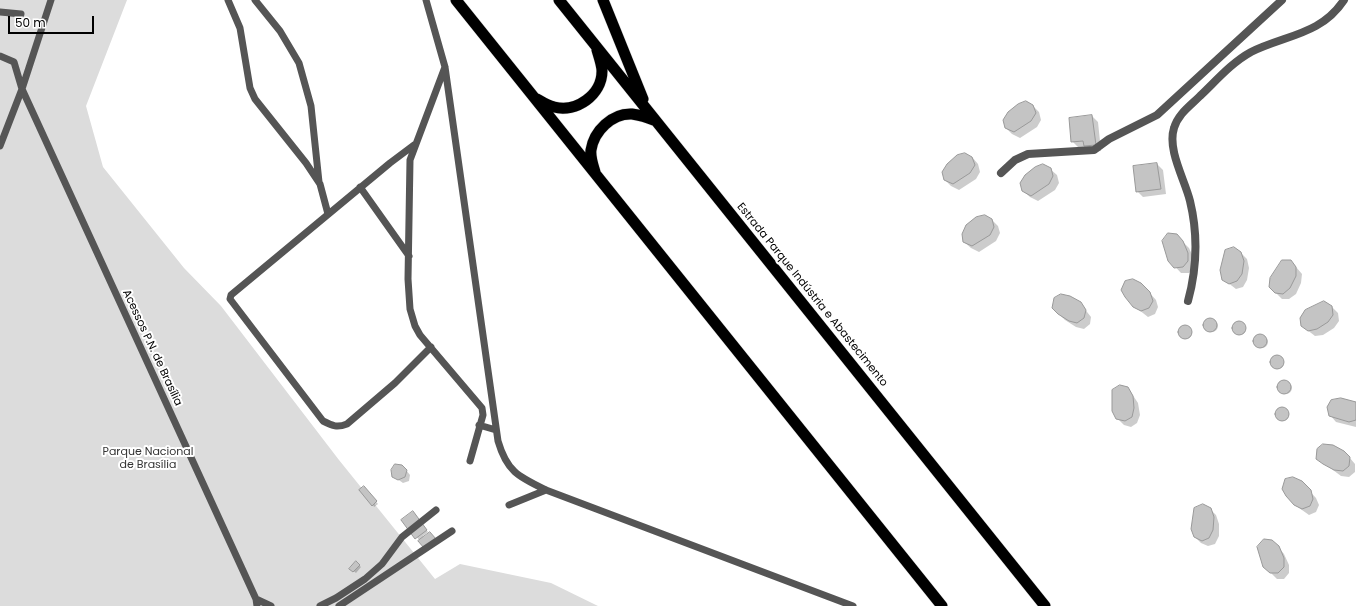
<!DOCTYPE html>
<meta charset="utf-8">
<style>
body{margin:0}
#map{position:relative;width:1356px;height:606px;overflow:hidden;background:#fff;font-family:Poppins,sans-serif}
canvas{display:block}
.scale{position:absolute;left:8px;top:16px;width:86px;height:18px;box-sizing:border-box;border:2px solid #000;border-top:0;padding-left:5px;font-size:12px;line-height:14px;white-space:nowrap;color:#000;-webkit-text-stroke:3px #fff;paint-order:stroke}
</style>
<div id="map">
<canvas width="1356" height="606"></canvas>
<div class="scale">50 m</div>
</div>
<script>
const g = document.querySelector('canvas').getContext('2d');
g.lineJoin = 'round';
function fillPath(path, color) {
  g.fillStyle = color;
  g.fill(path, 'evenodd');
}
function trace(path, color, width, dash) {
  g.strokeStyle = color;
  g.lineWidth = width;
  g.lineCap = dash ? 'butt' : 'round';
  g.setLineDash(dash || []);
  g.stroke(path);
}
function write(font, color, halo, rows, align = 'center') {
  g.font = font + ' Poppins,sans-serif';
  g.lineWidth = 4;
  g.setLineDash([]);
  g.textBaseline = 'middle';
  g.strokeStyle = halo;
  g.fillStyle = color;
  for (const [text, x, y, turn = 0] of rows) {
    g.save();
    g.translate(x, y);
    g.rotate((+turn || 0) * Math.PI / 180);
    g.textAlign = isNaN(turn) ? turn : align;
    if (halo) g.strokeText(text, 0, 0);
    g.fillText(text, 0, 0);
    g.restore();
  }
}
fillPath(new Path2D(`
 M 0,0 L 127,0 L 86,106 L 103,167 L 184,268 L 221,306 L 339,460 L 435,579 L 460,564 L 551,583 L 598,606 L 0,606 Z`), '#dcdcdc');
fillPath(new Path2D(`
 M 1033,106 L 1039,112 L 1041,120 L 1037,127 L 1020,138 L 1012,134 L 1006,128 Z
 M 1092,116 L 1098,122 L 1101,151 L 1091,152 L 1078,147 L 1072,141 Z
 M 972,157 L 978,164 L 980,172 L 976,179 L 959,190 L 951,186 L 945,180 Z
 M 1157,164 L 1163,170 L 1166,194 L 1143,197 L 1137,191 Z
 M 1050,169 L 1057,175 L 1059,183 L 1055,190 L 1038,201 L 1030,197 L 1023,191 Z
 M 991,219 L 998,226 L 1000,233 L 996,241 L 979,252 L 971,248 L 964,242 Z
 M 1176,235 L 1189,248 L 1194,259 L 1194,268 L 1189,273 L 1181,273 L 1169,260 Z
 M 1241,253 L 1247,259 L 1249,268 L 1247,280 L 1243,287 L 1236,289 L 1223,279 Z
 M 1291,261 L 1302,274 L 1301,283 L 1296,294 L 1289,299 L 1282,299 L 1276,293 Z
 M 1147,290 L 1156,300 L 1158,307 L 1155,314 L 1148,317 L 1134,306 Z
 M 1080,303 L 1091,317 L 1090,324 L 1084,329 L 1076,327 L 1065,320 L 1053,308 Z
 M 1332,307 L 1338,313 L 1339,321 L 1334,328 L 1323,335 L 1315,336 L 1302,326 Z
 M1206 326a6 6 0 1 1 12 0a6 6 0 1 1-12 0Z
 M1234 329a6 6 0 1 1 12 0a6 6 0 1 1-12 0Z
 M1180 333a6 6 0 1 1 12 0a6 6 0 1 1-12 0Z
 M1256 342a6 6 0 1 1 12 0a6 6 0 1 1-12 0Z
 M1272 363a6 6 0 1 1 12 0a6 6 0 1 1-12 0Z
 M1280 388a6 6 0 1 1 12 0a6 6 0 1 1-12 0Z
 M 1128,388 L 1138,403 L 1140,415 L 1137,423 L 1131,427 L 1124,425 L 1117,418 Z
 M 1341,399 L 1356,403 L 1356,427 L 1336,422 L 1330,415 Z
 M1277 415a6 6 0 1 1 12 0a6 6 0 1 1-12 0Z
 M 1344,451 L 1355,464 L 1355,472 L 1349,477 L 1341,476 L 1317,458 Z
 M 406,470 L 410,475 L 409,481 L 403,483 L 393,476 Z
 M 1301,482 L 1316,498 L 1319,505 L 1316,512 L 1309,515 L 1295,505 Z
 M 364,487 L 378,504 L 374,507 Z
 M 1210,509 L 1216,515 L 1219,524 L 1219,536 L 1215,544 L 1208,546 L 1201,543 L 1195,537 Z
 M 414,514 L 428,532 L 423,536 L 427,549 L 402,520 Z
 M 1278,547 L 1284,554 L 1289,565 L 1289,573 L 1284,579 L 1277,579 L 1264,566 Z
 M 356,563 L 361,567 L 356,573 L 351,569 Z`), '#0003');
const building = new Path2D(`
 M 1026,101 L 1033,105 L 1036,113 L 1031,121 L 1014,132 L 1005,128 L 1003,120 L 1008,112 L 1018,104 Z
 M 1092,115 L 1096,145 L 1084,146 L 1083,141 L 1071,142 L 1069,118 Z
 M 965,153 L 972,157 L 975,165 L 970,173 L 953,184 L 944,180 L 942,172 L 947,164 L 957,155 Z
 M 1157,163 L 1161,189 L 1136,192 L 1133,166 Z
 M 1043,164 L 1051,168 L 1053,176 L 1049,184 L 1031,196 L 1022,191 L 1020,183 L 1025,175 L 1035,167 Z
 M 985,215 L 992,219 L 994,227 L 990,235 L 972,246 L 963,242 L 962,234 L 966,225 L 976,217 Z
 M 1168,233 L 1177,234 L 1183,241 L 1188,253 L 1188,261 L 1183,267 L 1174,268 L 1168,261 L 1162,241 Z
 M 1234,247 L 1241,252 L 1244,261 L 1242,274 L 1237,281 L 1229,284 L 1222,280 L 1220,270 L 1225,250 Z
 M 1282,260 L 1291,260 L 1296,267 L 1296,276 L 1290,288 L 1283,294 L 1275,293 L 1269,287 L 1270,278 Z
 M 1133,279 L 1141,283 L 1150,292 L 1153,301 L 1149,308 L 1141,311 L 1133,307 L 1125,297 L 1121,290 L 1125,281 Z
 M 1061,294 L 1070,296 L 1081,302 L 1086,310 L 1084,318 L 1077,323 L 1069,321 L 1058,314 L 1052,308 L 1054,298 Z
 M 1324,301 L 1332,306 L 1333,315 L 1328,322 L 1317,329 L 1308,331 L 1301,326 L 1300,318 L 1305,310 Z
 M1203 325a7 7 0 1 1 14 0a7 7 0 1 1-14 0Z
 M1232 328a7 7 0 1 1 14 0a7 7 0 1 1-14 0Z
 M1178 332a7 7 0 1 1 14 0a7 7 0 1 1-14 0Z
 M1253 341a7 7 0 1 1 14 0a7 7 0 1 1-14 0Z
 M1270 362a7 7 0 1 1 14 0a7 7 0 1 1-14 0Z
 M1277 387a7 7 0 1 1 14 0a7 7 0 1 1-14 0Z
 M 1120,385 L 1128,387 L 1133,396 L 1134,408 L 1132,417 L 1125,421 L 1116,419 L 1112,411 L 1112,390 Z
 M 1341,398 L 1356,402 L 1356,420 L 1349,422 L 1329,416 L 1327,407 L 1331,400 Z
 M1275 414a7 7 0 1 1 14 0a7 7 0 1 1-14 0Z
 M 1323,444 L 1333,445 L 1344,451 L 1350,457 L 1349,466 L 1343,471 L 1334,470 L 1323,464 L 1316,459 L 1317,449 Z
 M 395,464 L 402,465 L 407,470 L 405,477 L 398,480 L 392,477 L 391,470 Z
 M 1293,477 L 1302,481 L 1311,490 L 1313,499 L 1310,506 L 1302,509 L 1294,505 L 1286,496 L 1282,489 L 1285,479 Z
 M 364,486 L 377,501 L 372,506 L 359,490 Z
 M 1203,504 L 1211,508 L 1214,517 L 1213,530 L 1209,538 L 1202,541 L 1194,537 L 1191,529 L 1194,508 Z
 M 413,511 L 427,530 L 415,539 L 401,520 Z
 M 430,532 L 436,539 L 424,548 L 418,541 Z
 M 1264,539 L 1272,540 L 1279,546 L 1284,558 L 1284,567 L 1278,573 L 1270,573 L 1263,567 L 1257,547 Z
 M 356,561 L 360,565 L 353,572 L 349,569 Z`);
fillPath(building, '#c4c4c4');
trace(building, '#999', 1);
const trunk = new Path2D(`
 M 456,0 L 942,606
 M 559,0 L 1045,606
 M 603,0 L 643,99
 M 537,99 C 542,102 548,106 554,107 C 576,113 602,95 602,71 C 602,65 599,57 597,50
 M 595,172 C 593,165 590,157 591,150 C 594,131 612,113 632,114 C 640,115 649,118 656,121`);
trace(trunk, '#dbdbdb', 12);
trace(new Path2D(`
 M 228,0 L 240,28 L 250,88 L 255,99 L 306,163 L 320,184 L 328,214
 M 255,0 L 280,31 L 299,63 L 311,106 L 319,182
 M 426,0 L 445,67 L 498,441 C 507,472 519,477 546,490
 M 0,12 L 21,14
 M 0,56 L 14,62 L 22,89 L 256,599 L 257,606
 M 445,67 L 410,160 L 408,279 L 410,309 L 415,326 L 420,335 L 482,408 L 483,415 L 470,461
 M 414,145 L 390,163 L 231,295 L 230,299 L 323,421 C 333,426 337,428 347,424 L 395,383 L 431,347
 M 0,146 L 22,89 L 51,0
 M 360,187 L 409,256
 M 479,425 L 496,430
 M 509,505 L 546,490 L 853,606
 M 256,599 L 271,606
 M 320,606 L 336,598 L 365,579 L 382,564 L 402,537 L 436,510
 M 339,606 L 452,531`), '#555', 7);
trace(new Path2D(`
 M 1001,173 L 1015,160 L 1028,154 L 1094,150 L 1109,139 L 1157,115 L 1282,0
 M 1188,301 C 1197,268 1198,234 1190,201 C 1185,180 1167,150 1174,128 C 1178,114 1190,106 1200,96 C 1216,81 1231,63 1251,52 C 1285,35 1321,35 1344,0`), '#555', 8);
trace(trunk, '#000', 11);
write('11px', '#000', '#fff', [
 ["Estrada Parque Indústria e Abastecimento",812,295,51],
 ["Acessos P.N. de Brasília",152,348,65]
]);
write('11px', '#333', '#fff', [
 ["Parque Nacional",148,452],
 ["de Brasília",148,465]
]);
</script>
